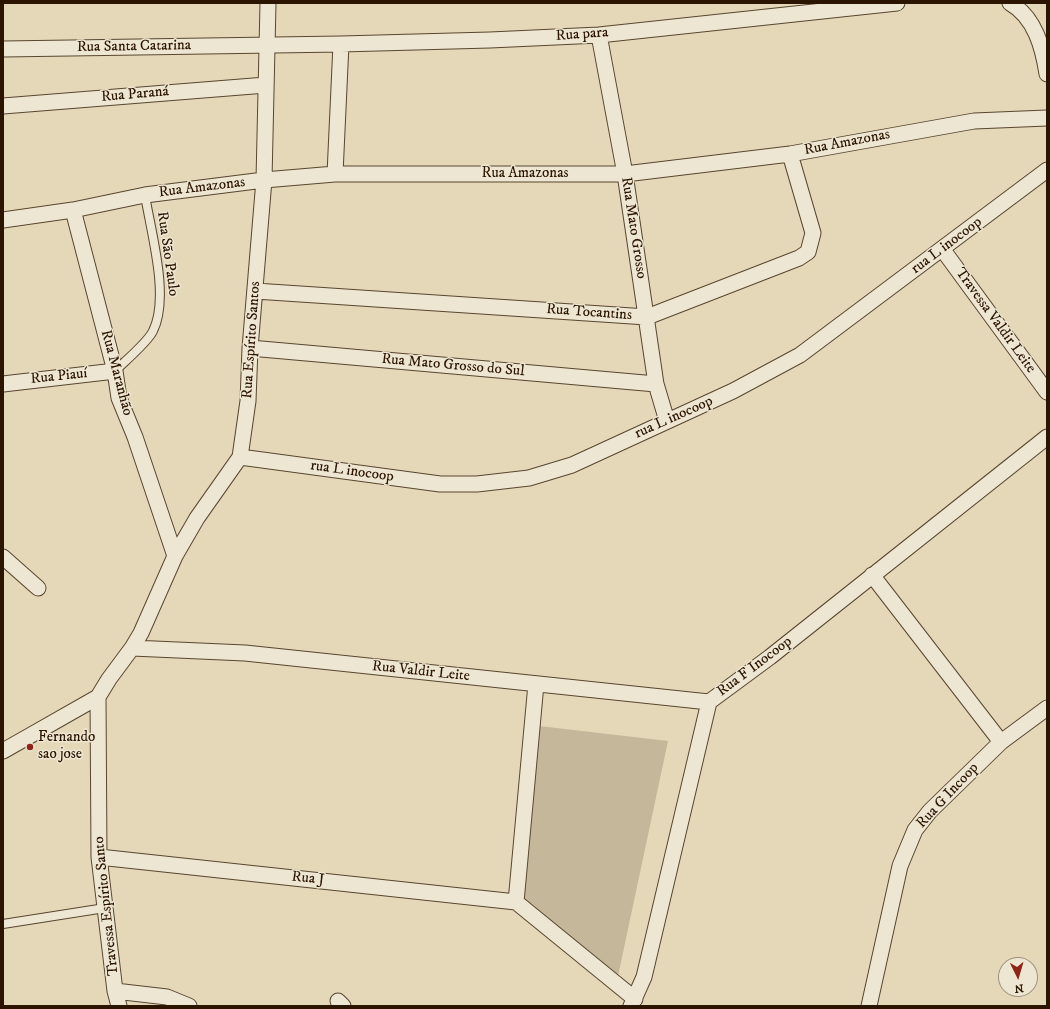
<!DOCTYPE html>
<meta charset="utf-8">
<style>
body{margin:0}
#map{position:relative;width:1050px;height:1009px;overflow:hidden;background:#e4d8b9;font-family:"IM FELL DW Pica",serif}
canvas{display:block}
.frame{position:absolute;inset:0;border:4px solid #2b1501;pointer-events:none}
.north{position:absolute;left:998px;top:957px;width:40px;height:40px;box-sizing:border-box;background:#ede6d2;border:1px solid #9f927e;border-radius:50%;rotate:175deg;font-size:11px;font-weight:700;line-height:16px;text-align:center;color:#2b1501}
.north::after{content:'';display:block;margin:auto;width:14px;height:18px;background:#8f2418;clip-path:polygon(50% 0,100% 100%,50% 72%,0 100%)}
</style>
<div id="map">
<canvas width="1050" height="1009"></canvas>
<div class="frame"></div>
<div class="north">N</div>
</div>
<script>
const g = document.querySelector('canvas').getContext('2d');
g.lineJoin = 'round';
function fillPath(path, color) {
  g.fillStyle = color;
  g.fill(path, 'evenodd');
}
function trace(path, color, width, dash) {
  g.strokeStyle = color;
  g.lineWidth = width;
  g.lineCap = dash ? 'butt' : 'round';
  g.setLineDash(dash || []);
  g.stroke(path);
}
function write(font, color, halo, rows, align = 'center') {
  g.font = font + ' "IM FELL DW Pica",serif';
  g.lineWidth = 3;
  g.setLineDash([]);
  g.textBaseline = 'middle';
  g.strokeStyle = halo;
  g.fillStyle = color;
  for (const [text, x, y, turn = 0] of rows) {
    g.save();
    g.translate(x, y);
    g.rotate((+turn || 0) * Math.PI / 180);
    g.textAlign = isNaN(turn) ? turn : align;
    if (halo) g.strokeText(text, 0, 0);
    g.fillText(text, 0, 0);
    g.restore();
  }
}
fillPath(new Path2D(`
 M 539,726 L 668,741 L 618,976 L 520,903 Z`), '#c5b79a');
const lane = new Path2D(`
 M 115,371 C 124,362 148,342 153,331 C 170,297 151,233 145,195
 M 3,924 L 105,908`);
const street = new Path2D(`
 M 1010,3 C 1035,17 1043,48 1047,74
 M 599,35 L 625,174 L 656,384 L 667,421
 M 3,49 L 341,44 L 490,40 L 599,35 L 897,3
 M 3,106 L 266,85
 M 335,174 L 341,44
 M 73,210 L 115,371 L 119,398 L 135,437 L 175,556
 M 3,220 L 73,210 L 145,195 L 264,180 L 335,174 L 625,174 L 790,154 L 974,121 L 1047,118
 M 943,250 L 1047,392
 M 255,291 L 647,317 L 799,258 L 808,252 L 813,233 L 790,154
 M 250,348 L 656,384
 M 3,384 L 115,371
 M 240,457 L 440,484 L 477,484 L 529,478 L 572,465 L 733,391 L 800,355 L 1047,170
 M 3,557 L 38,588
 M 872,575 L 1001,742
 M 132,648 L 245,653 L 709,702
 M 3,751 L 98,697
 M 99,857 L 516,902 L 635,999
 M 516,902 L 536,684
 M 115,991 L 167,997 L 189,1006
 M 338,1001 L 343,1006
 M 119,1006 L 115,991 L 99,857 L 98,697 L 109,679 L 132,648 L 141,633 L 175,556 L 197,518 L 240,457 L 248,401 L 250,348 L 264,180 L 268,3
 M 631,1006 L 644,977 L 709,702 L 770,657 L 1047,437
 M 869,1006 L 900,866 L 915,830 L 930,811 L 1001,742 L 1047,708`);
trace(lane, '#59462f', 10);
trace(street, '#59462f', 17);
trace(lane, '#ede6d2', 8);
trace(street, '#ede6d2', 15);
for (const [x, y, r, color] of [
 [30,747,4,"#8f2418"]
]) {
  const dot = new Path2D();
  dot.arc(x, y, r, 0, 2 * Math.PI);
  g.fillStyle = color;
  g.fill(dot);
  trace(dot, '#ede6d2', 1.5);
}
write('15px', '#2b1501', '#ede6d2', [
 ["Rua para",582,35,-4],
 ["Rua Santa Catarina",134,47,-1],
 ["Rua Paraná",135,95,-5],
 ["Rua Amazonas",847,143,-11],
 ["Rua Amazonas",525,174],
 ["Rua Amazonas",202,188,-7],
 ["Rua Mato Grosso",633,228,81],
 ["rua L inocoop",947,246,-37],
 ["Rua São Paulo",167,254,82],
 ["Rua Tocantins",589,313,4],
 ["Travessa Valdir Leite",995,321,54],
 ["Rua Espírito Santos",252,340,-86],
 ["Rua Mato Grosso do Sul",453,366,5],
 ["Rua Maranhão",116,373,75],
 ["Rua Piauí",59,377,-6],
 ["rua L inocoop",674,418,-24],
 ["rua L inocoop",352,472,8],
 ["Rua F Inocoop",755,667,-37],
 ["Rua Valdir Leite",421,672,6],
 ["Rua G Incoop",948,796,-47],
 ["Rua J",308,879,6],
 ["Travessa Espírito Santo",107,906,-96]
]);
write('15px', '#2b1501', '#ede6d2', [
 ["Fernando",38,738],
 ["sao jose",38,755]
], 'left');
</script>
